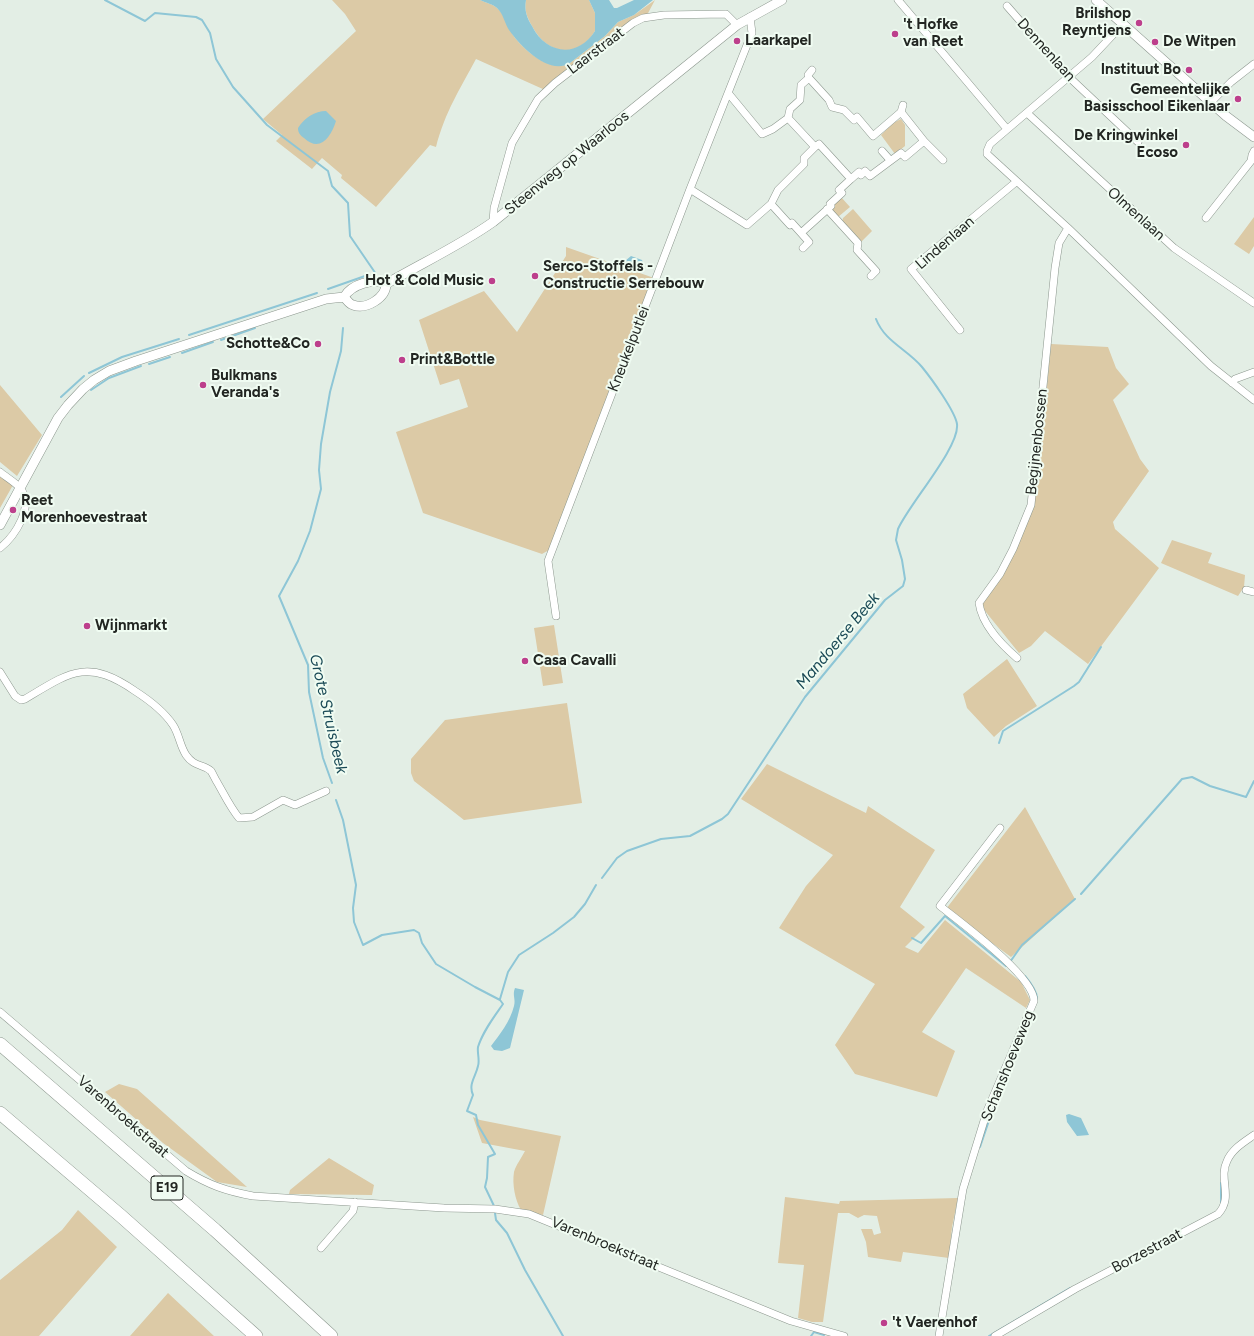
<!DOCTYPE html>
<style>
body{margin:0}
canvas{display:block;background:#e3eee5}
</style>
<canvas width="1254" height="1336"></canvas>
<script>
const g = document.querySelector('canvas').getContext('2d');
g.lineJoin = 'round';
function fillPath(path, color) {
  g.fillStyle = color;
  g.fill(path, 'evenodd');
}
function trace(path, color, width, dash) {
  g.strokeStyle = color;
  g.lineWidth = width;
  g.lineCap = dash ? 'butt' : 'round';
  g.setLineDash(dash || []);
  g.stroke(path);
}
function write(font, color, halo, rows, align = 'center') {
  g.font = font + ' Figtree,sans-serif';
  g.lineWidth = 4;
  g.setLineDash([]);
  g.textBaseline = 'middle';
  g.strokeStyle = halo;
  g.fillStyle = color;
  for (const [text, x, y, turn = 0] of rows) {
    g.save();
    g.translate(x, y);
    g.rotate((+turn || 0) * Math.PI / 180);
    g.textAlign = isNaN(turn) ? turn : align;
    if (halo) g.strokeText(text, 0, 0);
    g.fillText(text, 0, 0);
    g.restore();
  }
}
fillPath(new Path2D(`
 M 332,0 L 480,0 C 486,3 493,4 497,8 C 503,12 509,28 513,35 C 523,50 552,74 570,63 L 605,36 L 618,22 L 634,15 L 655,0 L 647,15 L 545,90 L 476,59 C 460,89 445,112 436,147 L 430,145 L 376,207 L 341,178 L 342,175 L 322,158 L 312,169 L 276,141 L 282,135 L 263,119 L 356,31 L 345,14 Z
 M 526,0 L 589,0 L 595,13 L 595,31 C 577,60 547,55 532,26 C 527,17 524,10 526,0 Z
 M 901,119 L 905,125 L 905,146 L 895,154 L 881,135 L 893,123 Z
 M 841,197 L 850,207 L 838,217 L 832,210 L 832,207 Z
 M 853,209 L 872,231 L 861,242 L 842,222 L 843,218 Z
 M 1254,217 L 1254,246 L 1249,254 L 1234,244 Z
 M 566,247 L 654,278 L 549,550 L 542,554 L 423,513 L 396,432 L 468,407 L 459,379 L 440,385 L 419,320 L 484,291 L 517,332 L 566,256 Z
 M 1051,344 L 1108,347 L 1116,368 L 1129,384 L 1113,400 L 1140,459 L 1149,471 L 1113,522 L 1115,529 L 1159,568 L 1088,664 L 1045,631 L 1031,646 L 1019,653 L 981,606 L 1014,548 L 1038,481 Z
 M 0,385 L 42,435 L 17,476 L 0,462 Z
 M 0,475 L 13,485 L 0,508 Z
 M 1172,540 L 1212,553 L 1208,563 L 1245,575 L 1244,587 L 1238,596 L 1161,563 Z
 M 554,625 L 563,683 L 543,686 L 534,628 Z
 M 1007,659 L 1037,706 L 1006,726 L 994,737 L 967,708 L 963,694 Z
 M 567,703 L 582,803 L 464,820 L 414,781 L 411,773 L 411,759 L 445,720 Z
 M 767,764 L 866,813 L 868,806 L 935,850 L 900,907 L 925,927 L 905,947 L 918,953 L 945,920 L 1021,982 L 1030,1000 L 1026,1008 L 966,968 L 922,1032 L 955,1051 L 937,1097 L 855,1074 L 835,1045 L 875,984 L 779,928 L 806,886 L 833,855 L 741,799 Z
 M 1025,807 L 1075,899 L 1011,957 L 946,909 Z
 M 119,1084 L 137,1089 L 247,1187 L 217,1182 L 163,1143 L 105,1092 Z
 M 473,1117 L 480,1120 L 561,1136 L 543,1215 L 521,1210 C 515,1200 512,1184 514,1172 C 516,1165 522,1157 525,1151 L 482,1143 Z
 M 329,1158 L 374,1185 L 372,1195 L 289,1194 L 290,1190 Z
 M 785,1197 L 839,1204 L 840,1201 L 958,1198 L 952,1227 L 949,1258 L 903,1252 L 901,1262 L 868,1257 L 866,1242 L 861,1229 L 872,1229 L 874,1235 L 881,1233 L 877,1216 L 864,1215 L 858,1218 L 849,1213 L 838,1213 L 823,1322 L 812,1322 L 798,1318 L 804,1265 L 778,1263 Z
 M 78,1210 L 117,1247 L 39,1336 L 0,1336 L 0,1280 L 62,1230 Z
 M 168,1293 L 214,1336 L 130,1336 Z`), '#dccaa6');
fillPath(new Path2D(`
 M 480,0 L 526,0 C 524,10 527,18 532,26 C 546,54 577,59 595,31 L 595,13 L 589,0 L 609,0 L 614,8 L 617,8 L 634,0 L 653,0 L 634,15 L 618,22 L 605,36 L 570,63 C 549,76 520,46 509,30 C 505,24 503,13 497,8 C 493,4 486,3 480,0 Z
 M 326,111 L 336,121 C 331,137 320,153 304,138 C 300,135 298,133 298,128 C 304,118 315,111 326,111 Z
 M 631,256 L 642,260 L 644,265 L 638,270 L 632,267 L 625,266 L 625,261 Z
 M 515,988 L 524,990 L 510,1048 L 502,1051 L 494,1050 L 491,1046 C 500,1034 510,1022 514,1006 C 516,999 512,995 515,988 Z
 M 1069,1114 L 1081,1118 L 1089,1135 L 1077,1136 L 1067,1122 L 1066,1115 Z`), '#8ec6d6');
trace(new Path2D(`
 M 105,0 L 145,21 L 155,13 L 196,17 L 202,20 L 210,33 L 216,59 L 233,87 L 267,125 L 328,171 L 332,186 L 348,203 L 350,236 L 376,274
 M 328,289 L 365,276
 M 189,335 L 317,293
 M 221,340 L 255,328
 M 182,353 L 213,342
 M 149,364 L 170,357
 M 89,373 L 122,357 L 179,339
 M 91,390 L 109,378 L 141,366
 M 61,397 L 84,376
 M 999,743 L 1003,731 L 1074,686 L 1079,682 L 1101,647
 M 332,783 L 323,758 L 309,692 L 308,665 L 279,596 L 298,561 L 310,531 L 321,489 L 319,470 L 321,444 L 330,392 L 341,351 L 343,328
 M 336,800 L 343,820 L 356,885 L 353,908 L 354,922 L 363,945 L 382,935 L 414,930 L 419,933 L 422,943 L 436,964 L 475,987 L 500,1000 L 503,1004 C 494,1017 483,1031 478,1047 C 477,1053 480,1060 478,1066 C 476,1076 468,1084 473,1095 L 467,1111 L 476,1115 L 478,1125 L 495,1154 L 488,1157 L 487,1178 L 485,1187 L 495,1208
 M 602,878 L 617,858 L 627,851 L 661,839 L 690,836 L 722,819 L 728,814 L 805,697 L 885,600 L 903,586 L 905,579 L 902,560 L 896,540 L 898,529 C 909,504 960,447 957,424 C 955,411 931,378 922,367 C 907,349 885,342 876,319
 M 1081,894 L 1182,779 L 1192,777 L 1210,786 L 1246,797 L 1254,781
 M 912,938 L 921,943 L 945,916 L 1006,966
 M 1010,962 L 1022,945 L 1075,899
 M 1025,976 C 1030,982 1038,992 1037,1000
 M 500,999 L 508,972 L 519,955 L 553,933 L 574,917 L 585,904 L 596,885
 M 980,1147 L 999,1091
 M 1221,1183 L 1221,1203
 M 495,1213 L 496,1220 L 507,1233 L 525,1270 L 563,1336
 M 811,1336 L 814,1332 L 824,1335
 M 989,1336 L 1070,1288`), '#8ec6d6', 2);
const minor = new Path2D(`
 M 898,0 L 1007,129
 M 1007,6 L 1070,78 L 1138,142
 M 1123,24 L 1092,57 L 990,144 L 987,151 L 987,154 L 1068,228 L 1211,366 L 1254,400
 M 809,78 L 829,100 L 832,107 L 844,110 L 854,120 L 857,117 L 873,136 L 901,112 L 903,105
 M 729,94 L 762,134 L 773,129 L 788,118 L 790,109 L 800,100 L 801,85 L 809,78 L 808,75 L 812,70
 M 1210,103 L 1231,82 L 1254,64
 M 901,112 L 924,141
 M 1027,113 L 1174,248 L 1254,303
 M 788,118 L 815,147 L 804,158 L 804,164 L 778,190 L 771,204 L 790,225 L 792,223 L 801,233 L 831,206 L 830,204 L 842,193 L 839,190 L 851,179
 M 815,147 L 819,144 L 851,179 L 859,172 L 861,175 L 865,171 L 870,176 L 901,153 L 905,157 L 924,141 L 943,160
 M 882,151 L 890,160
 M 690,189 L 747,225 L 771,204
 M 827,209 L 858,243 L 857,250 L 876,271 L 871,276
 M 1206,218 L 1251,161 L 1252,155 L 1254,151
 M 493,222 L 494,208 L 512,143 L 538,99 L 555,83 L 633,23 L 643,18 L 664,15 L 726,14 L 737,25
 M 801,233 L 809,242 L 803,248
 M 960,330 L 911,269 L 1016,182
 M 1232,383 L 1235,379 L 1254,372
 M 0,472 C 6,477 15,482 20,488 C 35,506 15,536 0,548
 M 1246,590 L 1254,592
 M 556,616 L 548,561 L 690,189 L 749,40 L 752,33 L 750,17
 M 1017,658 C 1001,644 982,625 979,603 L 1000,574 L 1013,549 L 1031,505 L 1055,268 L 1059,243 L 1068,228
 M 0,672 L 15,696 L 21,700 L 25,699 C 70,672 87,658 135,691 C 149,700 163,710 173,725 C 179,734 180,746 186,755 C 194,767 203,764 211,771 C 213,774 215,779 217,782 C 224,794 230,807 239,818 L 253,817 L 283,800 L 295,805 L 326,791
 M 0,1012 L 186,1171 C 209,1185 226,1191 253,1196 L 444,1208 L 495,1209 L 529,1214 L 791,1321 L 844,1336
 M 321,1248 L 353,1211 L 355,1202
 M 939,1336 L 963,1189 L 987,1111 L 1034,1001 C 1034,976 960,922 940,906 L 1000,828
 M 995,1336 L 1075,1289 L 1218,1214 C 1234,1197 1218,1179 1227,1161 C 1232,1149 1244,1142 1254,1135`);
const tertiary = new Path2D(`
 M 1096,0 L 1226,116 L 1254,137
 M 386,284 C 422,263 459,246 493,222 L 737,25 L 782,0
 M 344,297 C 352,284 373,278 386,284
 M 0,525 L 58,418 L 68,405 L 83,389 L 94,380 L 109,371 L 136,361 L 326,299 L 344,297 C 347,300 349,304 353,305 C 366,310 386,298 386,284`);
const motorway = new Path2D(`
 M 0,1044 L 215,1230 L 331,1336
 M 0,1113 L 121,1216 L 256,1336`);
trace(minor, '#8c978e', 8);
trace(tertiary, '#8c978e', 10);
trace(motorway, '#8c978e', 14);
trace(minor, '#fff', 7);
trace(tertiary, '#fff', 9);
trace(motorway, '#fff', 13);
for (const [x, y, r, color] of [
 [1139,23,4,"#bd3f8c"],
 [895,34,4,"#bd3f8c"],
 [737,41,4,"#bd3f8c"],
 [1155,42,4,"#bd3f8c"],
 [1189,70,4,"#bd3f8c"],
 [1238,99,4,"#bd3f8c"],
 [1186,145,4,"#bd3f8c"],
 [535,276,4,"#bd3f8c"],
 [492,281,4,"#bd3f8c"],
 [318,344,4,"#bd3f8c"],
 [402,360,4,"#bd3f8c"],
 [203,385,4,"#bd3f8c"],
 [13,510,4,"#bd3f8c"],
 [87,626,4,"#bd3f8c"],
 [525,661,4,"#bd3f8c"],
 [884,1323,4,"#bd3f8c"]
]) {
  const dot = new Path2D();
  dot.arc(x, y, r, 0, 2 * Math.PI);
  g.fillStyle = color;
  g.fill(dot);
  trace(dot, '#f0fcf2', 1.5);
}
for (const [x, y, w] of [
 [167,1188,32]
]) {
  const box = new Path2D();
  box.roundRect(x - w / 2, y - 12, w, 24, 3);
  g.fillStyle = '#f0fcf2';
  g.fill(box);
  trace(box, '#222622', 1);
}
write('bold 14px', '#222622', null, [
 ["E19",167,1188]
]);
write('bold 15px', '#222622', '#f0fcf2', [
 ["Brilshop",1131,14,"right"],
 ["Reyntjens",1131,31,"right"],
 ["'t Hofke",903,25],
 ["van Reet",903,42],
 ["Laarkapel",745,41],
 ["De Witpen",1163,42],
 ["Instituut Bo",1181,70,"right"],
 ["Gemeentelijke",1230,90,"right"],
 ["Basisschool Eikenlaar",1230,107,"right"],
 ["De Kringwinkel",1178,136,"right"],
 ["Ecoso",1178,153,"right"],
 ["Serco-Stoffels -",543,267],
 ["Constructie Serrebouw",543,284],
 ["Hot & Cold Music",484,281,"right"],
 ["Schotte&Co",310,344,"right"],
 ["Print&Bottle",410,360],
 ["Bulkmans",211,376],
 ["Veranda's",211,393],
 ["Reet",21,501],
 ["Morenhoevestraat",21,518],
 ["Wijnmarkt",95,626],
 ["Casa Cavalli",533,661],
 ["'t Vaerenhof",892,1323]
], 'left');
write('15px', '#222622', '#f0fcf2', [
 ["Dennenlaan",1046,50,48],
 ["Laarstraat",596,51,-37],
 ["Steenweg op Waarloos",567,163,-39],
 ["Olmenlaan",1136,214,42],
 ["Lindenlaan",945,243,-41],
 ["Kneukelputlei",629,349,-69],
 ["Begijnenbossen",1037,442,-84],
 ["Schanshoeveweg",1008,1066,-68],
 ["Varenbroekstraat",123,1117,41],
 ["Varenbroekstraat",605,1244,23],
 ["Borzestraat",1147,1251,-28]
]);
write('italic 16px', '#194955', '#f0fcf2', [
 ["Mandoerse Beek",838,641,-50],
 ["Grote Struisbeek",328,714,77]
]);
</script>
